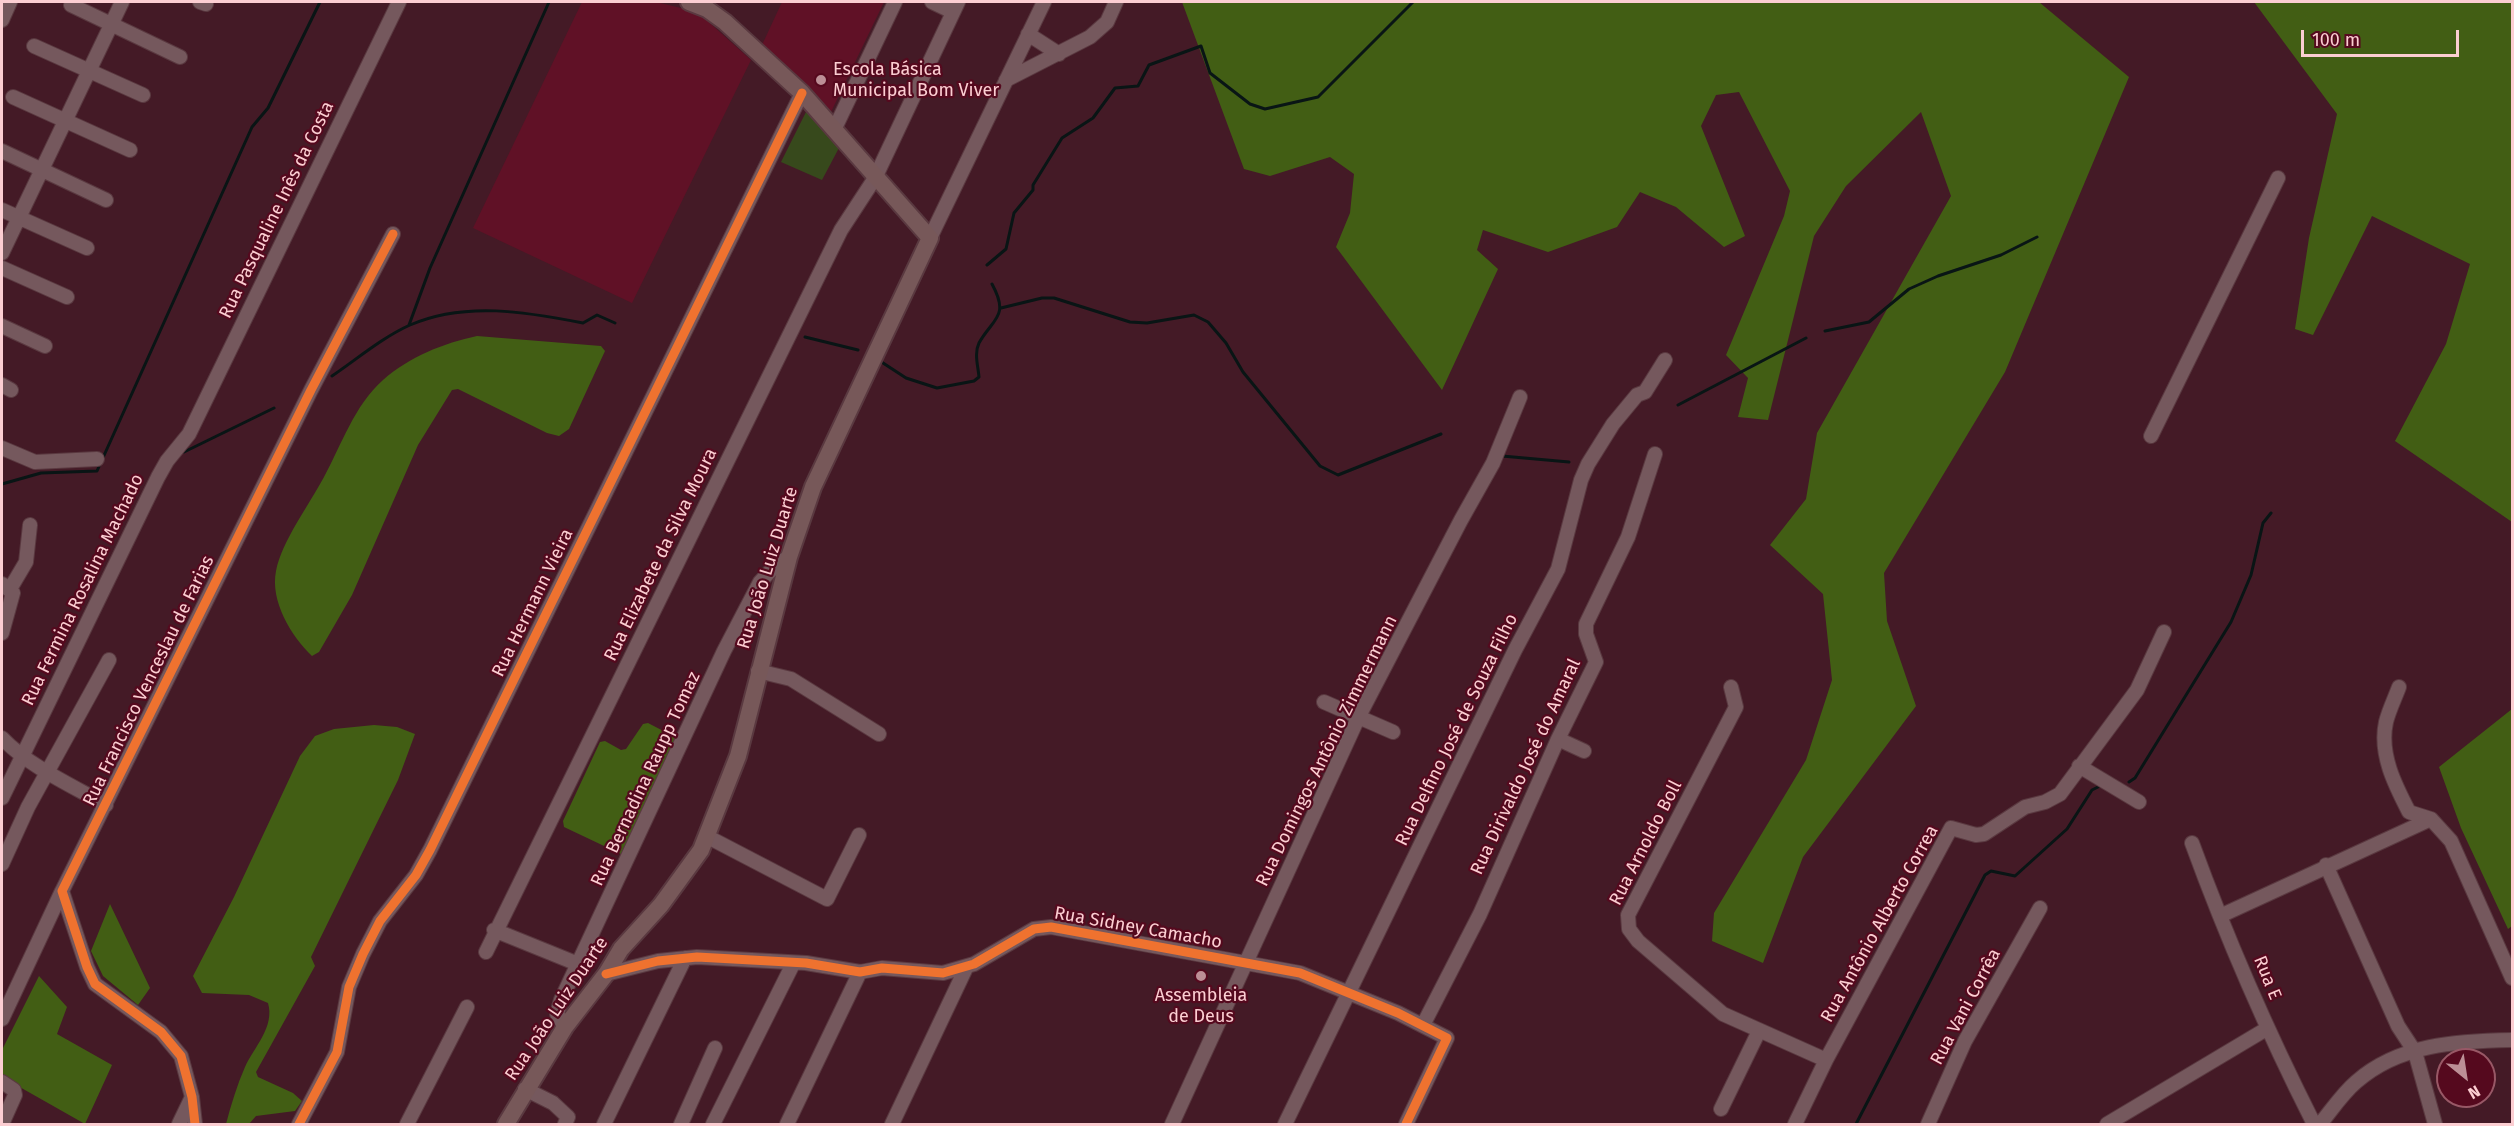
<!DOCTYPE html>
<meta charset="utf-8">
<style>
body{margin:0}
#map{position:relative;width:2514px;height:1126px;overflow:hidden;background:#441a26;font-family:"Fira Sans",sans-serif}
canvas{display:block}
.frame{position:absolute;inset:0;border:3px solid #fcced2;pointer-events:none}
.north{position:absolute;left:2436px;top:1048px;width:60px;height:60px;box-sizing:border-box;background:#55091e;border:2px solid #985866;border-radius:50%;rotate:150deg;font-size:16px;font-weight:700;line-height:24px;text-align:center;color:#fcced2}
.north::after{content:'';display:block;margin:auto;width:21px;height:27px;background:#bc8f96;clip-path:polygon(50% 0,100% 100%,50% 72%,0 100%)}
.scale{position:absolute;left:2301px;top:30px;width:158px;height:27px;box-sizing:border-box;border:3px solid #fcced2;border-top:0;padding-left:8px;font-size:18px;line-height:21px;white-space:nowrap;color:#fcced2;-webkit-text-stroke:4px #55091e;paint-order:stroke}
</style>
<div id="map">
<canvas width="2514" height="1126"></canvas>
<div class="frame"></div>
<div class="north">N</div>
<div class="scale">100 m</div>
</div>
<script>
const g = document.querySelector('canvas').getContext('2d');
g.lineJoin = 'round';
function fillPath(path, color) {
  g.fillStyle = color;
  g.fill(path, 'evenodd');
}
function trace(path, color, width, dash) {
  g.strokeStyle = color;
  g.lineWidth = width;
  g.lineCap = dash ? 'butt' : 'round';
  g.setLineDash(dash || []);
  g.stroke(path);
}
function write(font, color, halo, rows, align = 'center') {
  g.font = font + ' "Fira Sans",sans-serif';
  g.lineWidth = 4.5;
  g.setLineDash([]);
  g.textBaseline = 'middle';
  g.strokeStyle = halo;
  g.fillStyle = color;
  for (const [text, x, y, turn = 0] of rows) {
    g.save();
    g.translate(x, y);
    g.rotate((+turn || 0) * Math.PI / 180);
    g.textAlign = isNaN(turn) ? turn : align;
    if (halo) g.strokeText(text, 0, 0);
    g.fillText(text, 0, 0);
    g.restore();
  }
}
fillPath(new Path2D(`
 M 582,2 L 656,2 L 685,9 L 703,17 L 751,60 L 632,303 L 473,228 Z
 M 782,2 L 884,2 L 830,114 L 762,45 Z`), '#601126');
fillPath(new Path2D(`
 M 806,112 L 840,146 L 822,180 L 781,162 Z`), '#37491c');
fillPath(new Path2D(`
 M 1182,2 L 2039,2 L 2129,77 L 2005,372 L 1884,573 L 1887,621 L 1916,706 L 1803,857 L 1763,963 L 1712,941 L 1714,913 L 1806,760 L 1832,680 L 1823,594 L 1770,545 L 1806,499 L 1817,433 L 1951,196 L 1921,112 L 1846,186 L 1814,236 L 1768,420 L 1738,417 L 1748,378 L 1726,355 L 1784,216 L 1790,191 L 1739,92 L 1716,95 L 1701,126 L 1745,236 L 1724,247 L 1676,207 L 1640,192 L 1617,227 L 1548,252 L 1483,230 L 1477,250 L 1498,269 L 1442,390 L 1336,247 L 1350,213 L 1354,174 L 1330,157 L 1270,176 L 1244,169 Z
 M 2254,2 L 2512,2 L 2512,522 L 2395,441 L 2446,344 L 2470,264 L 2372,216 L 2313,335 L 2295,329 L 2309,238 L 2337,114 Z
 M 477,336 L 601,346 L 605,351 L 569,429 L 559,436 L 547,433 L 458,389 L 452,390 L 418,445 L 352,595 L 319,652 L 312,656 C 291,636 270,601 276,571 C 282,541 309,505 324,477 C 342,444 354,406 383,380 C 409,357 444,343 477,336 Z
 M 2512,709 L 2512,926 L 2508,929 L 2461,828 L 2439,767 Z
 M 648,723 L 675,737 L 677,744 L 627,853 L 621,854 L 564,827 L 563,821 L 600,742 L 605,741 L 621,750 L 626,749 L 643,724 Z
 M 374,725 L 397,727 L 415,734 L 398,780 L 311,957 L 315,966 L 256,1072 L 258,1077 L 293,1093 L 302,1101 L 295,1111 L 256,1116 L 249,1124 L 226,1124 C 231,1105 237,1085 245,1067 C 254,1047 275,1027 268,1003 L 249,995 L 202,993 L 193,976 L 234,897 L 300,756 L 315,736 L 334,729 Z
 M 110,904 L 150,988 L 138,1005 L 103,976 L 91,951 Z
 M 39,976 L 67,1007 L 57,1034 L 112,1065 L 85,1124 L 2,1077 L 2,1050 Z`), '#425e14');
trace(new Path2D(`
 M 987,265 L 1006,249 L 1014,213 L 1033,190 L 1033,185 L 1062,138 L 1093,118 L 1115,88 L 1138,86 L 1149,65 L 1201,46 L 1210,73 L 1250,104 L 1265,109 L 1318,97 L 1413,2
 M 1001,308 L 1042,298 L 1054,298 L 1130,322 L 1147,323 L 1194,315 L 1208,322 L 1226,343 L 1243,372 L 1320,466 L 1338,475 L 1441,434
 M 409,325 L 430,268 L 549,2
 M 1825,331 L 1869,322 L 1909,289 L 1938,276 L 2001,255 L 2037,237
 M 805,337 L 858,350
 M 880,361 L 906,378 L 937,388 L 974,381 L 979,377 C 978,366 974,353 979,343 C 993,318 1010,317 992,284
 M 332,376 C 357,359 383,337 410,325 C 465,301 527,312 583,323 L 597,315 L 615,323
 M 1678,405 L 1806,338
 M 184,452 L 274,408
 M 1502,456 L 1569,462
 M 2,484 L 41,473 L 97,471 L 252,127 L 268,108 L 320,2
 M 2129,782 L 2135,778 L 2231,622 L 2251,575 L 2263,523 L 2271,513
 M 1856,1124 L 1985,875 L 1991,871 L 2015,876 L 2067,829 L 2092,790 L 2100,786`), '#091515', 3);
const minor = new Path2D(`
 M 200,2 L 206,4
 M 932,2 L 953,12
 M 71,5 L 180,57
 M 2,20 L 10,2
 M 1028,34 L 1059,54
 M 34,46 L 143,95
 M 1006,80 L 1090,37 L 1107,22 L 1116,2
 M 13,97 L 130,150
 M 835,128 L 895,2
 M 2,151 L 106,200
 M 2,210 L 87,248
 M 930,238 L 1044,2
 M 2,253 L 122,2
 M 2,268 L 67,297
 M 2,326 L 45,346
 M 2,385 L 11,390
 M 2151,436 L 2278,178
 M 2,448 L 35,462 L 97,459
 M 2,584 L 13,593 L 2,633
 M 10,589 L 26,562 L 30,525
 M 758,671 L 791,679 L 879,734
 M 1731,687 L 1736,707 L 1628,915 L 1629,929 L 1638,941 L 1723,1014 L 1826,1060
 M 2399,687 C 2395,698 2389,710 2386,722 C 2379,754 2395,785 2409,812 L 2431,819 L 2451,841 L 2512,978
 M 1324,702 L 1393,732
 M 2,738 C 30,767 71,785 106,805
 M 1558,739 L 1584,751
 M 2079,766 L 2139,802
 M 2,798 L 158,477 L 167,461 L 189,434 L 399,2
 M 708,837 L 827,899 L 859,835
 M 2192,843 C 2227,939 2268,1033 2314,1124
 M 2,864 L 28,807 L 109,660
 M 2326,865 L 2398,1026 L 2415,1052 L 2435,1124
 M 2220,916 L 2431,819
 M 494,930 L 578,964
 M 486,952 L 841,230 L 875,178 L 958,2
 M 606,974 L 658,961 L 697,957 L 806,963 L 860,972 L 882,968 L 943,973 L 974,964 L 1034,929 L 1051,927 L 1300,973 L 1398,1013 L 1447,1038 L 1406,1124
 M 2,1019 L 62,891
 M 1423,1025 L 1480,914 L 1558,739 L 1596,662 L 1586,634 L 1586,624 L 1628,537 L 1655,454
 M 565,1027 L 557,1014 L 561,1000 L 724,651 L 760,582 L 777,564 L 789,557
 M 2,1082 L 14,1090 L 15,1095 L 2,1124
 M 525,1089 L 553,1103 L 568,1117 L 565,1124
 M 1721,1109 L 1759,1031
 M 179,1124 L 191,1099
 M 195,1124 L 192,1097 L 181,1056 L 161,1032 L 95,984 L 87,967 L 62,891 L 311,390 L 393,234
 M 299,1124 L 337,1052 L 349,987 L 363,954 L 380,921 L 416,875 L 430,850 L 802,93
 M 407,1124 L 467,1007
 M 604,1124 L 685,958
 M 681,1124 L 715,1048
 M 713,1124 L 793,964
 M 787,1124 L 860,972
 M 892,1124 L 966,968
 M 1172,1124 L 1359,716 L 1461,520 L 1493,463 L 1520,397
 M 1285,1124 L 1515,650 L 1558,569 L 1581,480 L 1588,464 L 1613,424 L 1637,395 L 1645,392 L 1665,360
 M 1795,1124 L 1826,1060 L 1951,828 L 1976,835 L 1984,834 L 2025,807 L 2045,802 L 2060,794 L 2137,690 L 2164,632
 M 1928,1124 L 1965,1041 L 2040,908
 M 2107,1124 L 2268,1028
 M 2320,1124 C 2331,1111 2342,1094 2356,1082 C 2399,1044 2457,1041 2512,1040`);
const major = new Path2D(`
 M 506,1124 L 565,1027 L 606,974 L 621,949 L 661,905 L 701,850 L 738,756 L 789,557 L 813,487 L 930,238 L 802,93 L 725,22 L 707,9 L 689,2`);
trace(minor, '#5a3940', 16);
trace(major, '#5a3940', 20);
trace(minor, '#75585d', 14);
trace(major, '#775859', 16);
trace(new Path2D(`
 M 606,974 L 658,961 L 697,957 L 806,963 L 860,972 L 882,968 L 943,973 L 974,964 L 1034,929 L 1051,927 L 1300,973 L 1398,1013 L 1447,1038 L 1406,1124
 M 195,1124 L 192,1097 L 181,1056 L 161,1032 L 95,984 L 87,967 L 62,891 L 311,390 L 393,234
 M 299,1124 L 337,1052 L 349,987 L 363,954 L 380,921 L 416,875 L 430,850 L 802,93`), '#ef722f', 9);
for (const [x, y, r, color] of [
 [821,80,6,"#bc8f96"],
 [1201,976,6,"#bc8f96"]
]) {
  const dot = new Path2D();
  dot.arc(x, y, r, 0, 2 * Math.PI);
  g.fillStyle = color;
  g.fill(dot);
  trace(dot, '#55091e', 2);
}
write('18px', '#fcced2', '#55091e', [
 ["Escola Básica",833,70],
 ["Municipal Bom Viver",833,91],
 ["Assembleia",1201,996,"center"],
 ["de Deus",1201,1017,"center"]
], 'left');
write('18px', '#fcced2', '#55091e', [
 ["Rua Pasqualine Inês da Costa",277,210,-64],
 ["Rua Elizabete da Silva Moura",661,555,-64],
 ["Rua João Luiz Duarte",768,568,-73],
 ["Rua Fermina Rosalina Machado",83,590,-64],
 ["Rua Hermann Vieira",533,603,-64],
 ["Rua Francisco Venceslau de Farias",149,681,-64],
 ["Rua Delfino José de Souza Filho",1457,730,-64],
 ["Rua Domingos Antônio Zimmermann",1327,751,-64],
 ["Rua Dirivaldo José do Amaral",1526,767,-65],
 ["Rua Bernadina Raupp Tomaz",646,779,-65],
 ["Rua Arnoldo Boll",1646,843,-63],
 ["Rua Antônio Alberto Correa",1880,924,-61],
 ["Rua Sidney Camacho",1138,928,10],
 ["Rua E",2267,978,68],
 ["Rua Vani Corrêa",1966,1007,-62],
 ["Rua João Luiz Duarte",557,1009,-56]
]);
</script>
